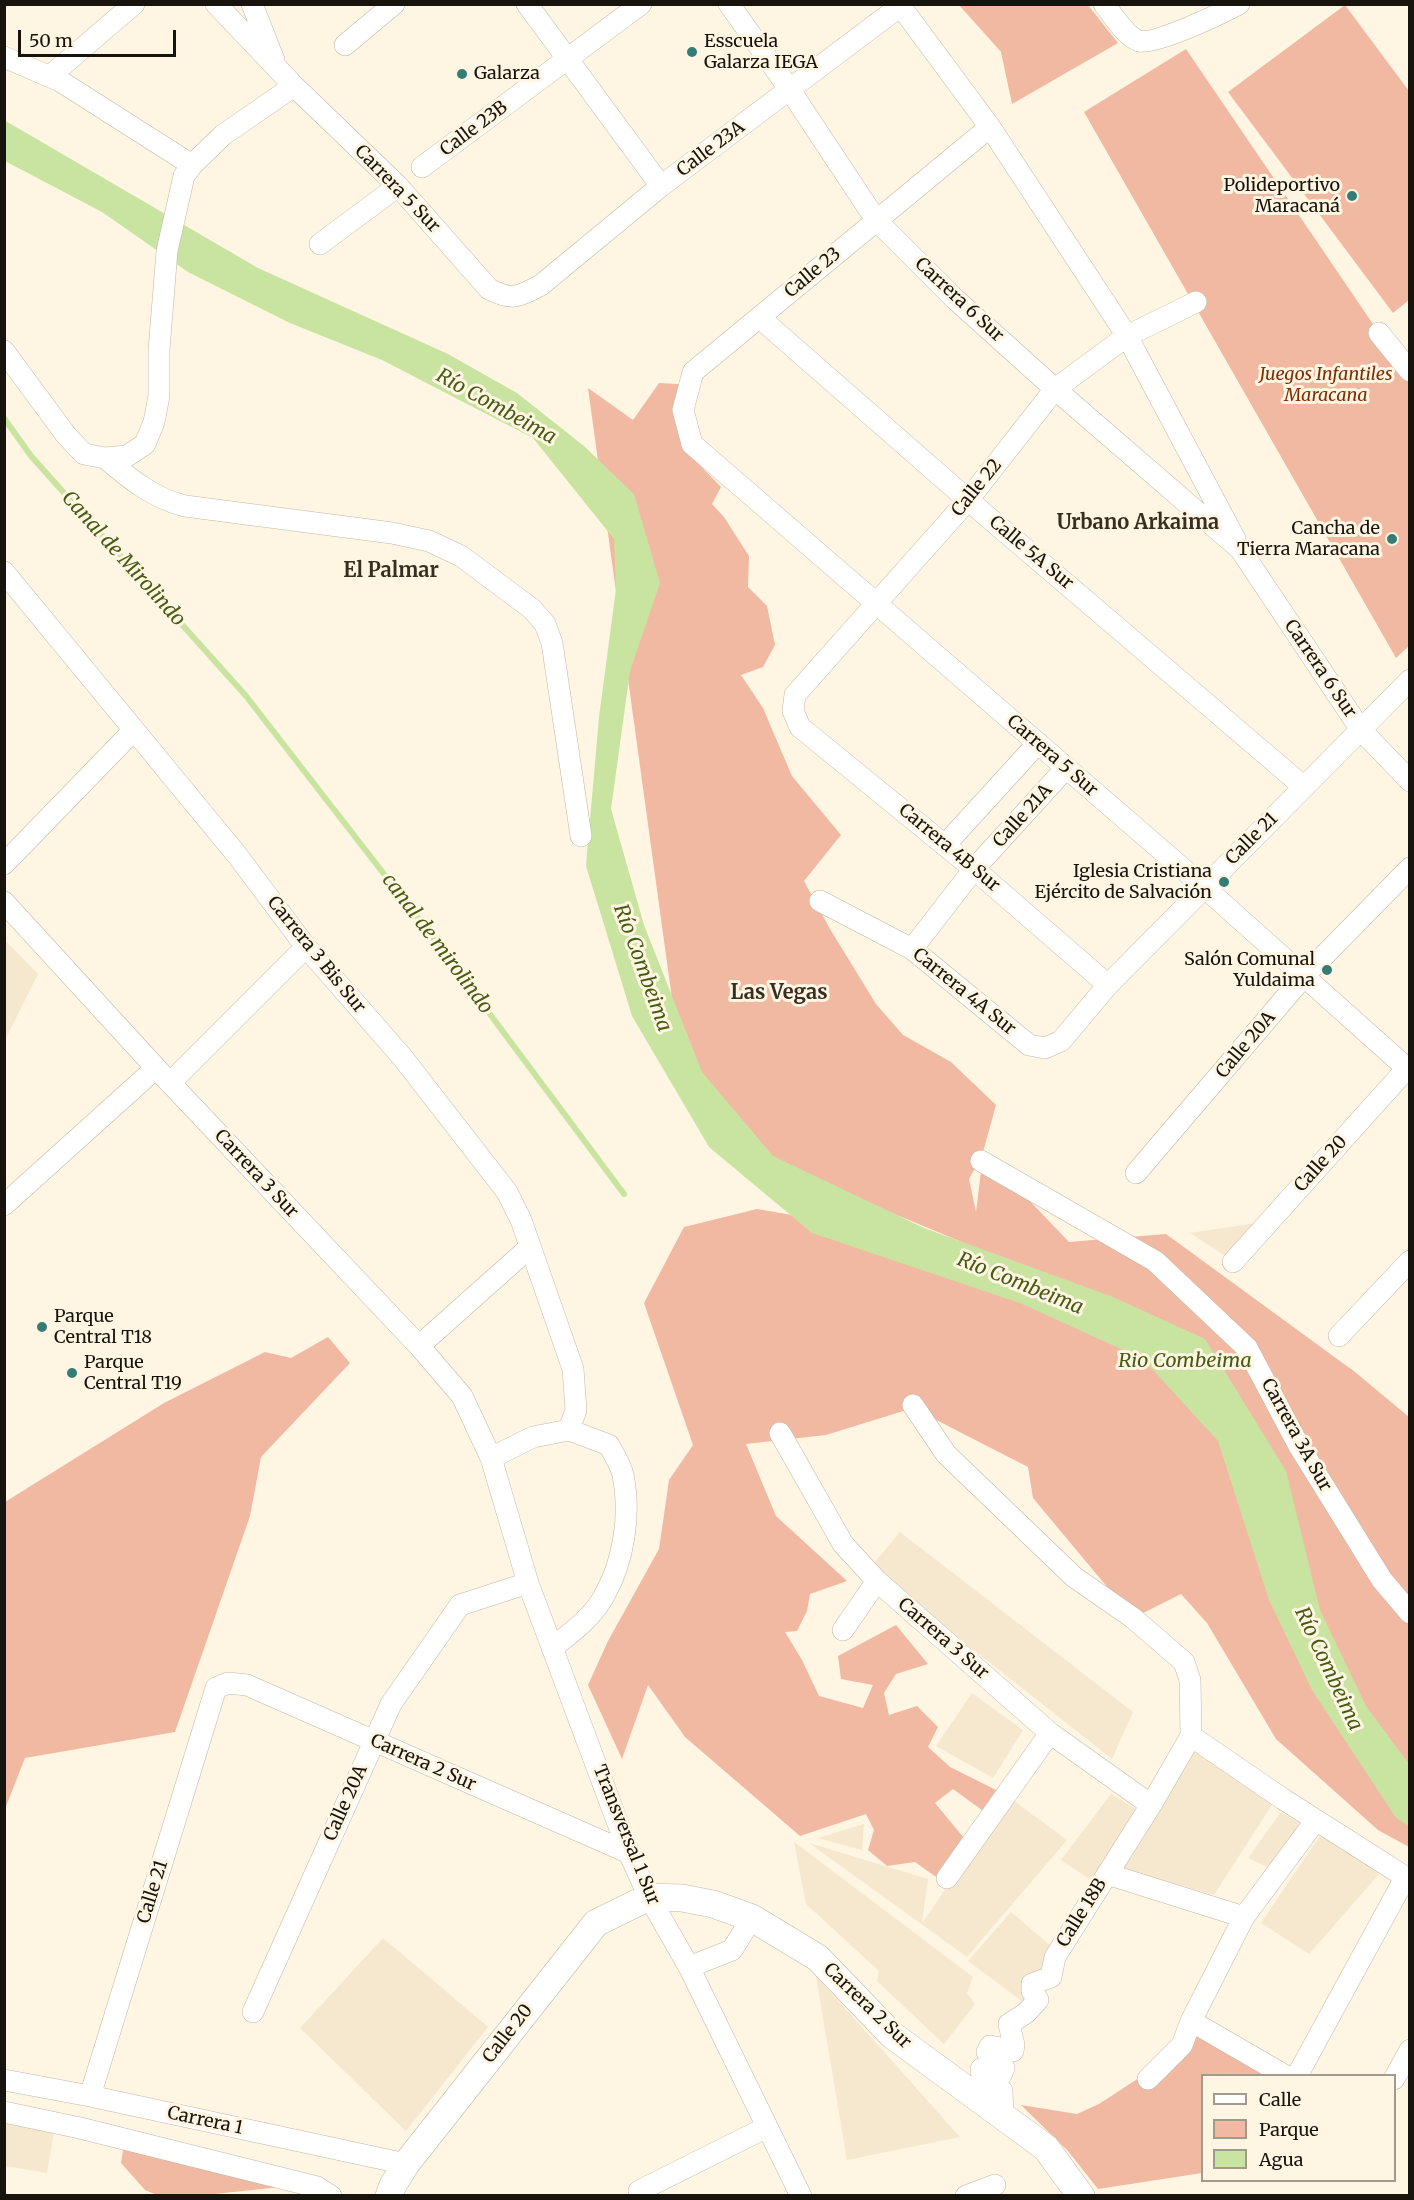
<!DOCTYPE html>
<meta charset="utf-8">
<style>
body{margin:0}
#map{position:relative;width:1414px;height:2200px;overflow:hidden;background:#fef5e2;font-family:Merriweather,serif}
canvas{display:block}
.frame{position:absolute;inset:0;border:6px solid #17130d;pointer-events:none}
.legend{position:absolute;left:1201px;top:2074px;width:195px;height:108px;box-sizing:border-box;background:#fef5e2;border:2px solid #a29b8d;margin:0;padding:8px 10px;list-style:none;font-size:18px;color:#17130d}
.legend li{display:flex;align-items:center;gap:12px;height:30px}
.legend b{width:30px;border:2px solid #a29b8d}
.scale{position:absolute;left:18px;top:30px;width:158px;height:27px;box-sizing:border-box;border:3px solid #17130d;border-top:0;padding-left:8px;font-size:18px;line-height:21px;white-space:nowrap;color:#17130d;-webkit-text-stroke:4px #fef5e2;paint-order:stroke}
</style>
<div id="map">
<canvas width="1414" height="2200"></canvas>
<div class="frame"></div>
<ul class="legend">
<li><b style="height:8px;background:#fff"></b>Calle</li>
<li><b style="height:16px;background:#f2b9a2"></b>Parque</li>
<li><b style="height:16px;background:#c9e4a0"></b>Agua</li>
</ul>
<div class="scale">50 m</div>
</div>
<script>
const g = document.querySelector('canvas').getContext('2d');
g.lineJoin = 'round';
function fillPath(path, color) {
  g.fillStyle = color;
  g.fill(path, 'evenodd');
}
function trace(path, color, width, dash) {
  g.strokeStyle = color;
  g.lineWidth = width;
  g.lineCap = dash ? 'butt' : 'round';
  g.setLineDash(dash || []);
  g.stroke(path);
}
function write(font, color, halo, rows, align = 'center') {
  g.font = font + ' Merriweather,serif';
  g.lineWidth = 6;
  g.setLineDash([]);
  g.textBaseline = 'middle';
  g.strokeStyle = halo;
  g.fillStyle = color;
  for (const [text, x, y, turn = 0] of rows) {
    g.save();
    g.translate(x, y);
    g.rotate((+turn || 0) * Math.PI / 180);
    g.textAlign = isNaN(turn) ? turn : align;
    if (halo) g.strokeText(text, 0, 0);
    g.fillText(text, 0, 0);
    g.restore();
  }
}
fillPath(new Path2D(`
 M 5,940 L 38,974 L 5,1040 Z
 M 1257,1223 L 1227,1257 L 1190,1233 Z
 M 900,1532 L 1133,1712 L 1112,1759 L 870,1568 Z
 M 972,1693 L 1023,1730 L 993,1778 L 936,1746 Z
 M 1196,1744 L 1273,1803 L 1214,1895 L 1117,1867 Z
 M 1111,1794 L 1136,1809 L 1097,1884 L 1061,1860 Z
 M 1009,1797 L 1067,1840 L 967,1957 L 809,1843 L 928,1879 L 922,1923 Z
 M 1281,1812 L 1314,1832 L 1286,1875 L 1248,1858 Z
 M 864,1824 L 862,1850 L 818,1838 Z
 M 1322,1833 L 1379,1874 L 1309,1954 L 1261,1923 Z
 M 794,1842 L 973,1977 L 967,1993 L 975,2004 L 944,2044 L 877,1981 L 879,1971 L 806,1904 Z
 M 1011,1912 L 1052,1947 L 1027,2005 L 968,1961 Z
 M 383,1938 L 488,2027 L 406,2131 L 300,2028 Z
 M 816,1976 L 960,2137 L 847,2160 Z
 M 4,2122 L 54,2131 L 47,2173 L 5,2166 Z`), '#f5e8cf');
fillPath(new Path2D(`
 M 959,5 L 1088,5 L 1118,43 L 1012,104 L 1001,52 Z
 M 1345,5 L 1409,91 L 1409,300 L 1393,313 L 1228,92 Z
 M 1186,49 L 1409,377 L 1410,645 L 1396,658 L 1084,112 Z
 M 659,383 L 679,384 L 684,449 L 721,487 L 712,504 L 724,517 L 749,556 L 748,587 L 767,606 L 775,645 L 763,667 L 741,675 L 763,708 L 792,776 L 841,835 L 804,881 L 830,929 L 876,1004 L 903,1035 L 951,1062 L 996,1105 L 983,1152 L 1069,1242 L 1166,1234 L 1355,1372 L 1409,1417 L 1409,1847 L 1378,1830 L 1276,1739 L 1207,1623 L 1181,1594 L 1133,1618 L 1033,1498 L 1028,1467 L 913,1408 L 826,1435 L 746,1444 L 776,1516 L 847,1581 L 810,1594 L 807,1611 L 797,1631 L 785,1632 L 802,1660 L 819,1696 L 863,1708 L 873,1685 L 841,1679 L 838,1656 L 896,1625 L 928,1664 L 896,1674 L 884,1693 L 889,1715 L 917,1706 L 938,1727 L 928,1747 L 950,1767 L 998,1791 L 986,1813 L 953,1789 L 935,1803 L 964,1838 L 946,1884 L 915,1862 L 887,1866 L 868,1850 L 874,1830 L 866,1814 L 800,1836 L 685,1737 L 648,1685 L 622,1759 L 588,1685 L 608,1641 L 659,1549 L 669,1480 L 693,1445 L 644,1303 L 684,1227 L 757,1209 L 969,1245 L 892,1213 L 762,1154 L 680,1057 L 588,388 L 633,420 ZM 983,1154 L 983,1155 L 976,1212 L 969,1179 Z
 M 328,1337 L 350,1363 L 261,1457 L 250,1516 L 175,1732 L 25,1758 L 5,1809 L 5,1502 L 164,1403 L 265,1352 L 291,1358 Z
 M 1195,2031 L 1279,2075 L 1202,2076 L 1202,2173 L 1098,2189 L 1068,2151 L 1021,2105 L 1077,2114 L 1099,2104 L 1142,2076 Z
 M 124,2144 L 300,2185 L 205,2195 L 157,2195 L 145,2190 L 121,2163 Z`), '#f2b9a2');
fillPath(new Path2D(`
 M 4,120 L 258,268 L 448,354 L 517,393 L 584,446 L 634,494 L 660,583 L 630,671 L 611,809 L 644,925 L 702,1072 L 773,1156 L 924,1228 L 1113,1297 L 1205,1339 L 1286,1471 L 1320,1610 L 1366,1706 L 1409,1764 L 1409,1826 L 1396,1818 L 1312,1690 L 1269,1600 L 1218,1441 L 1143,1359 L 1020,1303 L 812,1233 L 709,1147 L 632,1016 L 586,866 L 599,717 L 616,589 L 614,539 L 533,438 L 382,360 L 290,323 L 188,272 L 102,212 L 5,161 Z`), '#c9e4a0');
trace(new Path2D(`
 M 4,418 L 31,456 L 246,696 L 422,923 L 624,1194`), '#c9e4a0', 6);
const minor = new Path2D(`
 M 216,4 L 294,86 L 398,186 L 489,289 C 512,301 518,297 541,285 L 661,186 L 903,4
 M 252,4 L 274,60
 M 527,4 L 661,186
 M 729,4 L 790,90 L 876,220 L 955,299 L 1055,389 L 1240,549 L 1361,730 L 1410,781
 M 899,4 L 990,127 L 1127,336 L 1235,539
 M 1104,4 C 1113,15 1126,37 1139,41 C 1156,45 1222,13 1239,4
 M 345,45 L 394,4
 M 4,57 L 60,81 L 192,165
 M 50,76 L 134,4
 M 990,127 L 693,372 L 683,410 L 692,444 L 1204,887 L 1410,1071
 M 422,167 L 641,4
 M 320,244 L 398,186
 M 760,318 L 968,500 L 1304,787
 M 1379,333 L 1410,371
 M 4,351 L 66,435 L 84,454 L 105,458 L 127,456 L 145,444 L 154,422 L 159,396 L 159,350 L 167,251 L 184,176 L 192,165 L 223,135 L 294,86
 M 105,458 C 130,479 153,498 185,506 L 392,533 L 429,541 L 461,556 L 532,609 L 545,624 L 552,643 L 581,836
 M 4,572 L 237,855 L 306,947 L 403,1058 L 507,1192 L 521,1220 L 573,1369 L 576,1410 L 569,1430
 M 945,845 L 1038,743
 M 4,864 L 133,731
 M 820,901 L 912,949 L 1029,1045 L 1045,1048 L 1061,1041 L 1108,985 L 1410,680
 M 4,902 L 156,1068 L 419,1346 L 462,1396 L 491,1458 L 528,1583 L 629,1853 L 649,1897 L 689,1967 L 801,2196
 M 912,949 L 974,869 L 1066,768
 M 1108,985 L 974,869 L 800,727 L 793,711 L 795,695 L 968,500 L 1055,389 L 1127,336 L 1196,302
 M 170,1083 L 306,947
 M 981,1161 L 1155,1261 L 1247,1348 L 1299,1446 L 1382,1580 L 1410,1613
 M 1136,1173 L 1304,976 L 1410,868
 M 4,1205 L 156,1068
 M 1233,1262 L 1410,1065
 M 1339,1336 L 1410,1261
 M 419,1346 L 530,1247
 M 913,1405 L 946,1454 L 1074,1577 L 1133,1618 L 1184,1662 L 1190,1680 L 1191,1736
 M 780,1433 L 843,1544 L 877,1581 L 1050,1733 L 1151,1805
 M 491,1458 L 533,1437 L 569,1430 L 609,1445 C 614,1455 621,1465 623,1475 C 631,1514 624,1561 604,1596 C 593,1617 571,1633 552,1648
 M 843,1630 L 877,1581
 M 1191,1736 L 1283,1799 L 1410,1880
 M 1107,1874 L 1244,1917
 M 947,1878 L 1050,1733
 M 689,1967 L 732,1950 L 752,1918
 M 253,2012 L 391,1704 L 460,1605 L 528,1583
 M 1191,2021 L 1286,2076
 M 1297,2076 L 1405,1878
 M 1148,2079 L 1182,2045 L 1191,2021 L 1244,1917 L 1316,1820
 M 1394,2079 L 1410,2050
 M 4,2080 L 90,2096 L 406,2164
 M 90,2096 L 216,1688 L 228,1683 L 247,1685 L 629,1853
 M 4,2112 L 80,2128 L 317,2187 L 331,2196
 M 1003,2118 L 1002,2091 L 982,2076 L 981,2069 L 1001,2075 L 1004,2068 L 987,2052 L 990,2046 L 1013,2051 L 1014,2045 L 1009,2024 L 1026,2013 L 1038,2000 L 1032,1991 L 1032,1984 L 1051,1977 L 1055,1957 L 1151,1805 L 1191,1736
 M 639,2191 L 767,2127
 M 966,2196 L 995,2185`);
const major = new Path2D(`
 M 389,2196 L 393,2185 L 406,2164 L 596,1923 L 649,1897 L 682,1898 L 713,1904 L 752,1918 L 818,1958 L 892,2035 L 1046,2148 L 1081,2196`);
trace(minor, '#c1b8a6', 22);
trace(major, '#c1b8a6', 28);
trace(minor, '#fff', 21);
trace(major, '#fff', 27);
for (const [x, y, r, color] of [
 [692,52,6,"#357c77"],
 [462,74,6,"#357c77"],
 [1352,196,6,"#357c77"],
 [1392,539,6,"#357c77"],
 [1224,882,6,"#357c77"],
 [1327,970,6,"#357c77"],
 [42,1327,6,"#357c77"],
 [72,1373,6,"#357c77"]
]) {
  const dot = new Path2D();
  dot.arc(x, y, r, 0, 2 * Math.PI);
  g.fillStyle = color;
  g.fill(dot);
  trace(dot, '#fef5e2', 2);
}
write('18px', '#17130d', '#fef5e2', [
 ["Esscuela",704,42],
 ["Galarza IEGA",704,63],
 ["Galarza",474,74],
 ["Polideportivo",1340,186,"right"],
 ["Maracaná",1340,207,"right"],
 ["Cancha de",1380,529,"right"],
 ["Tierra Maracana",1380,550,"right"],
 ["Iglesia Cristiana",1212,872,"right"],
 ["Ejército de Salvación",1212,893,"right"],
 ["Salón Comunal",1315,960,"right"],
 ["Yuldaima",1315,981,"right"],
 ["Parque",54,1317],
 ["Central T18",54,1338],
 ["Parque",84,1363],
 ["Central T19",84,1384]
], 'left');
write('18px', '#17130d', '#fef5e2', [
 ["Calle 23B",474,129,-37],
 ["Calle 23A",711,149,-37],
 ["Carrera 5 Sur",397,189,46],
 ["Calle 23",813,273,-40],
 ["Carrera 6 Sur",959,300,43],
 ["Calle 22",977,488,-51],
 ["Calle 5A Sur",1031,553,40],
 ["Carrera 6 Sur",1320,669,56],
 ["Carrera 5 Sur",1052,756,41],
 ["Calle 21A",1023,816,-48],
 ["Calle 21",1252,839,-45],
 ["Carrera 4B Sur",949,848,40],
 ["Carrera 3 Bis Sur",316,955,51],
 ["Carrera 4A Sur",964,992,39],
 ["Calle 20A",1246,1045,-50],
 ["Calle 20",1321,1164,-48],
 ["Carrera 3 Sur",256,1174,47],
 ["Carrera 3A Sur",1296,1435,61],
 ["Carrera 3 Sur",943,1639,41],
 ["Carrera 2 Sur",423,1763,24],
 ["Calle 20A",346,1803,-66],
 ["Transversal 1 Sur",626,1835,68],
 ["Calle 21",153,1892,-73],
 ["Calle 18B",1082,1913,-58],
 ["Carrera 2 Sur",867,2006,44],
 ["Calle 20",508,2034,-52],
 ["Carrera 1",205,2121,12]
]);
write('italic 18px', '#802e00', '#fef5e2', [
 ["Juegos Infantiles",1326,375],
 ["Maracana",1326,396]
]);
write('italic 20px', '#465c15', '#fef5e2', [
 ["Río Combeima",496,407,29],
 ["Canal de Mirolindo",123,559,48],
 ["canal de mirolindo",437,944,53],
 ["Río Combeima",642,968,70],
 ["Río Combeima",1020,1284,22],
 ["Rio Combeima",1185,1361],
 ["Río Combeima",1328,1669,65]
]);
write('bold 20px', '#362e20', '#fef5e2', [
 ["Urbano Arkaima",1138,523],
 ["El Palmar",391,571],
 ["Las Vegas",779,993]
]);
</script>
